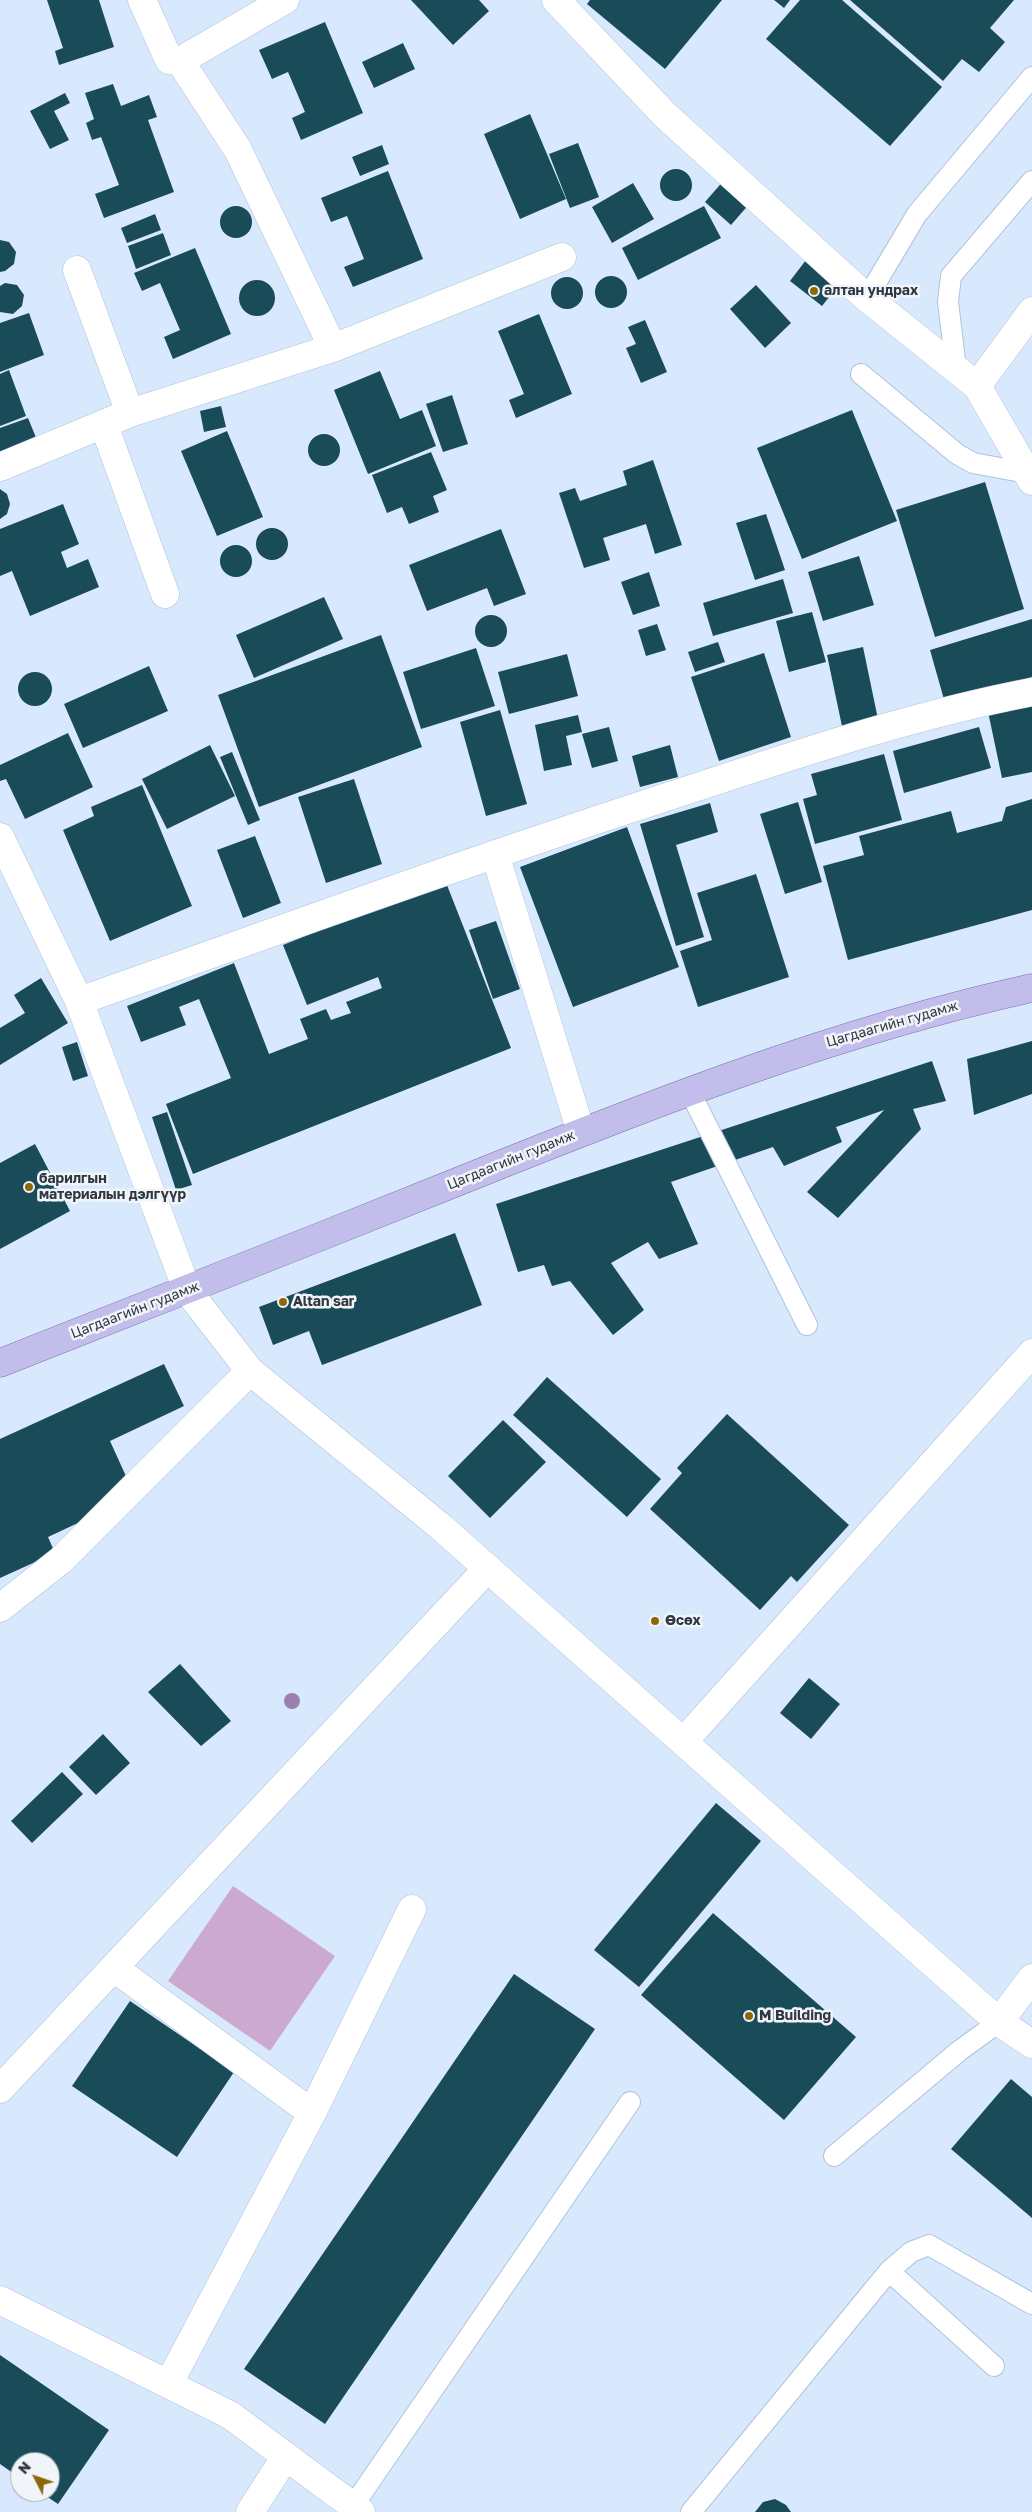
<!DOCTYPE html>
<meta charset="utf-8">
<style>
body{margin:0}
#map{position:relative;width:1032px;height:2512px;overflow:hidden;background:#d9e9fd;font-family:"Golos Text",sans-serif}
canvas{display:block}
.north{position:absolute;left:10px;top:2452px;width:50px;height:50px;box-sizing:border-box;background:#f1f5fa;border:1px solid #a3a9b0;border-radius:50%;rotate:311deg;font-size:14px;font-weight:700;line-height:20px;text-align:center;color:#2f3741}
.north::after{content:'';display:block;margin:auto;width:18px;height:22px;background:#8e670a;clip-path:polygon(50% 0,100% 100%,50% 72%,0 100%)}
</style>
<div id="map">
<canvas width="1032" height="2512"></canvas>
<div class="north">N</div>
</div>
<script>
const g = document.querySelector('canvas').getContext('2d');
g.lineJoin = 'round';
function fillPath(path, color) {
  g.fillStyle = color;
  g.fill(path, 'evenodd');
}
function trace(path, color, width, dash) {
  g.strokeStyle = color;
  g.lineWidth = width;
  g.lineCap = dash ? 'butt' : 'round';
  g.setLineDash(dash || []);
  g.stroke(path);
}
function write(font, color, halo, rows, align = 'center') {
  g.font = font + ' "Golos Text",sans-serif';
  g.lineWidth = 5;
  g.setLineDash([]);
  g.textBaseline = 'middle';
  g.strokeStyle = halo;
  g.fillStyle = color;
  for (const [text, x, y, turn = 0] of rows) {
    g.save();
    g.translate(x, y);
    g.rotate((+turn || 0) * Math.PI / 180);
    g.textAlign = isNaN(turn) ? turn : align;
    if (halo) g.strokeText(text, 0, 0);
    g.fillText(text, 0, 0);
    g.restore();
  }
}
fillPath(new Path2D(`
 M 233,1886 L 335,1956 L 270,2051 L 168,1981 Z`), '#ccaacf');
fillPath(new Path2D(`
 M 47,0 L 99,0 L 114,47 L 59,65 L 55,51 L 63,48 Z
 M 411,0 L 479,0 L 489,11 L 453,45 Z
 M 590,0 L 722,0 L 665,69 L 587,4 Z
 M 774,0 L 790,0 L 784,8 Z
 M 800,0 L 842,0 L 942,87 L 890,146 L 766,39 Z
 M 850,0 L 1014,0 L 990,28 L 1005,42 L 979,72 L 962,59 L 943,81 Z
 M 325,22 L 363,113 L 301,140 L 292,118 L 305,112 L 288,72 L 272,79 L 259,50 Z
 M 403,43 L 415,69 L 374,88 L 362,62 Z
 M 113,84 L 121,106 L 149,95 L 157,117 L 148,120 L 174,192 L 104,218 L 95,194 L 119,185 L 101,137 L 92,140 L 86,123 L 94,119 L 85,93 Z
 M 65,93 L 70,103 L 54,111 L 69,140 L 50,149 L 30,111 Z
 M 530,114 L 566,199 L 520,219 L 484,134 Z
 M 578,143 L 599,197 L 570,208 L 549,154 Z
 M 382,145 L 389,164 L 360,176 L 352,157 Z
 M660 185a16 16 0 1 1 32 0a16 16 0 1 1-32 0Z
 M 388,171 L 423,259 L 353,287 L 344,267 L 364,259 L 347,216 L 331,222 L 321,198 Z
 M 725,179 L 751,202 L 731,225 L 705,202 Z
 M 633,183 L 654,219 L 612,243 L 592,207 Z
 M220 222a16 16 0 1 1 32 0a16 16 0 1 1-32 0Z
 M 704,206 L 721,238 L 638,280 L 622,248 Z
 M 155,214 L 161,230 L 127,243 L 121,228 Z
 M 163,233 L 171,255 L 136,269 L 128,246 Z
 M 0,240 L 9,242 L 16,252 L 14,264 L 5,271 L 0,272 Z
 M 195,248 L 231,334 L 173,359 L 164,337 L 180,330 L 160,283 L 142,291 L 134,273 Z
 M 806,260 L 838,286 L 822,306 L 790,281 Z
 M595 292a16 16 0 1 1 32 0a16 16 0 1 1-32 0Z
 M551 293a16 16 0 1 1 32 0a16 16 0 1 1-32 0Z
 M239 298a18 18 0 1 1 36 0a18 18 0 1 1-36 0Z
 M 5,283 L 17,285 L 24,295 L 22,306 L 13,314 L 0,312 L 0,286 Z
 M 756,285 L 791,323 L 765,348 L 730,309 Z
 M 29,313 L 44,355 L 0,372 L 0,323 Z
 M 539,314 L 572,394 L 516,418 L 509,400 L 524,394 L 498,331 Z
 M 645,320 L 667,372 L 641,383 L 626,348 L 636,344 L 628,327 Z
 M 9,370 L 26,416 L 0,426 L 0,374 Z
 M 380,371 L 400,419 L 422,410 L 436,446 L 368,474 L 334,390 Z
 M 452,395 L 468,444 L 443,452 L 426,404 Z
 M 221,406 L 226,427 L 204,432 L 200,411 Z
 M 852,410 L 897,521 L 802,559 L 757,448 Z
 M 28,418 L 37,440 L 0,454 L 0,428 Z
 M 227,431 L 263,517 L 217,536 L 181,451 Z
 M308 450a16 16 0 1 1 32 0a16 16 0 1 1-32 0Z
 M 431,452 L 447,490 L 433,496 L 439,512 L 409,524 L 402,507 L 387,513 L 372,475 Z
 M 653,460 L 682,545 L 655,554 L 646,524 L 603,538 L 610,560 L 584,568 L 559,493 L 575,488 L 580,501 L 627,485 L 623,471 Z
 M 985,482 L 1024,609 L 935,637 L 896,510 Z
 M 0,489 L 7,494 L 10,504 L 7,514 L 0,519 Z
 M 63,504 L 79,544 L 61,552 L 67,568 L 88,559 L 99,587 L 30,616 L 12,571 L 0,576 L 0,529 Z
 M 766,514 L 785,570 L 755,580 L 736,523 Z
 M256 544a16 16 0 1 1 32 0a16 16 0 1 1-32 0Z
 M 501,529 L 526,594 L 494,606 L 487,588 L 427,611 L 409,565 Z
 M220 561a16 16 0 1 1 32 0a16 16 0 1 1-32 0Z
 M 859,556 L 874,605 L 823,621 L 808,572 Z
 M 649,572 L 660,606 L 633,615 L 621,582 Z
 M 783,579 L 793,613 L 713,636 L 703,603 Z
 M 324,597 L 343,639 L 254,678 L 236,635 Z
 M 812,612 L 826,662 L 789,672 L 776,621 Z
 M475 631a16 16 0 1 1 32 0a16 16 0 1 1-32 0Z
 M 1032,619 L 1032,677 L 945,703 L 930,650 Z
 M 657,624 L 666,650 L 646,656 L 638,630 Z
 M 381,635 L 422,747 L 259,807 L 218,695 Z
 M 718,642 L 725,662 L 695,672 L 688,652 Z
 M 863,647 L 879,724 L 843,731 L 827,655 Z
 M 476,648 L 495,706 L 421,729 L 403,672 Z
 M 764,653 L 791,737 L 719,761 L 691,677 Z
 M 567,654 L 578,696 L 509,714 L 498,672 Z
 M 149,666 L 168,711 L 83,748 L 64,704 Z
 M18 689a17 17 0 1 1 34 0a17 17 0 1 1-34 0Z
 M 1032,698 L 1032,772 L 1002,778 L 987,707 Z
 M 500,710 L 527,804 L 486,816 L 460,722 Z
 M 578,715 L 582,732 L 566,736 L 572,765 L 544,771 L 535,725 Z
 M 609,727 L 618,761 L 592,768 L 582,734 Z
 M 979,727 L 991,768 L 904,793 L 893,751 Z
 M 68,733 L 93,787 L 25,819 L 6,779 L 0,781 L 0,765 Z
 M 210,745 L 235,796 L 167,829 L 142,779 Z
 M 670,745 L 678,777 L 640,787 L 632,756 Z
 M 232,752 L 260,820 L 248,825 L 220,757 Z
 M 884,754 L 902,820 L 815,844 L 803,799 L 817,795 L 811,774 Z
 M 354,779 L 382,864 L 326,883 L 298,797 Z
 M 142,785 L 192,906 L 110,941 L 63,830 L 94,816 L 91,807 Z
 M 1032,799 L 1032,910 L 848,960 L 823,866 L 864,855 L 859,836 L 951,811 L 957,833 L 1002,821 L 1006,807 Z
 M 798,802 L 822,882 L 785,894 L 760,814 Z
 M 710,803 L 718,832 L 676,845 L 704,937 L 676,946 L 640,824 Z
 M 627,827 L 679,967 L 573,1007 L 520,867 Z
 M 255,836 L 281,903 L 243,918 L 217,850 Z
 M 756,874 L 789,977 L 698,1007 L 680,951 L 712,940 L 697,893 Z
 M 445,880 L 511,1048 L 193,1174 L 166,1104 L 231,1078 L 199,999 L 179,1007 L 186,1025 L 141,1042 L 127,1006 L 234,963 L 269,1054 L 308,1039 L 300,1019 L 326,1009 L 331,1020 L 351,1013 L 346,1002 L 382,988 L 378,977 L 307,1005 L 283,945 Z
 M 496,921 L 520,989 L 493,999 L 469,930 Z
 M 41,978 L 68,1023 L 0,1065 L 0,1028 L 25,1013 L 14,995 Z
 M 1032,1041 L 1032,1094 L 974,1115 L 967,1059 Z
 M 77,1042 L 88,1076 L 73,1081 L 62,1047 Z
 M 932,1061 L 946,1101 L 913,1109 L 921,1129 L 838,1218 L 807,1192 L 884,1110 L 836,1127 L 842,1142 L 784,1166 L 773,1147 L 671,1182 L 698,1244 L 659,1259 L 648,1242 L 611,1263 L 644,1310 L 613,1335 L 570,1281 L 552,1286 L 544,1265 L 518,1272 L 496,1204 Z
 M 167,1112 L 192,1185 L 176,1190 L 152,1117 Z
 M 35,1144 L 70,1211 L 0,1249 L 0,1163 Z
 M 455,1233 L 482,1305 L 322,1365 L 309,1331 L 273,1345 L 259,1307 Z
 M 164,1364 L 184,1406 L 110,1441 L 130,1485 L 105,1496 L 110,1508 L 48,1537 L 55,1553 L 0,1578 L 0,1439 Z
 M 547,1377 L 661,1479 L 627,1517 L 513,1415 Z
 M 727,1414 L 849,1525 L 797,1582 L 791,1576 L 760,1610 L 650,1509 L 682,1473 L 677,1468 Z
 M 503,1420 L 546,1462 L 490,1518 L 448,1476 Z
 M 180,1664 L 231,1721 L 201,1746 L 148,1692 Z
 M 809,1678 L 840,1704 L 811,1739 L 780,1713 Z
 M 103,1734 L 130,1763 L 96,1795 L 69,1767 Z
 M 62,1772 L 83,1794 L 32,1843 L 11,1821 Z
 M 716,1803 L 761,1841 L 639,1987 L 594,1950 Z
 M 713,1913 L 856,2037 L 784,2120 L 641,1995 Z
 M 514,1974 L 595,2029 L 325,2424 L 244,2369 Z
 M 130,2001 L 234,2072 L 177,2157 L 72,2086 Z
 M 1011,2079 L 1032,2097 L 1032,2218 L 951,2149 Z
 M 0,2355 L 109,2430 L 58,2504 L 40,2492 L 50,2492 L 50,2462 L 20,2462 L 20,2478 L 0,2464 Z
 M 775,2499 L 786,2505 L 791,2512 L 755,2512 L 763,2502 Z`), '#194b59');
const lane = new Path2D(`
 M 867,298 L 917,214 L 1032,77
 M 956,368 L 948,302 L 951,276 L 1032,181
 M 861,374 L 957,454 L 973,463 L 1027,473
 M 689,1090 L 807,1325
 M 834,2156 L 959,2051 L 999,2022
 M 889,2271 L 994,2366
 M 353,2506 L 630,2102
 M 691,2512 L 889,2271 L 911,2252 L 929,2245 L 1032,2304`);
const street = new Path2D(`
 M 142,0 L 169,60 L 180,61 L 238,150 L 333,348
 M 556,0 L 665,115 L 867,298 L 977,386
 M 180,61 L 285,0
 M 77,270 L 130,413
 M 1032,311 L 977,386 L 1032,481
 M 104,425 L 165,594
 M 0,467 L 130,413 L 333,348 L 562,257
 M 0,837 L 79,1001 L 187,1290 L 250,1371 L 441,1527 L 999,2022 L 1032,2044
 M 495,854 L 581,1132
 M 79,1001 C 278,931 477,858 679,793 C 795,755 912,715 1032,692
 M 0,1608 L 61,1560 L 250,1371
 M 683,1742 L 1032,1353
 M 114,1968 L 312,2113
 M 999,2022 L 1032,1978
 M 0,2089 L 488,1568
 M 0,2300 L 230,2415 L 361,2512
 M 169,2383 L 312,2113 L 412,1909
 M 250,2512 L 286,2456`);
const primary = new Path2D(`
 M 0,1363 C 153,1303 305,1243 457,1182 C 646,1106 833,1032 1032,988`);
trace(lane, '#aec2da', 22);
trace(street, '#aec2da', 29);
trace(primary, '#7572a8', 29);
trace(lane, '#fff', 20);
trace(street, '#fff', 28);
trace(primary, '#c3bdec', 28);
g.fillStyle = '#9a80ae';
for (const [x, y] of [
 [292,1701]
]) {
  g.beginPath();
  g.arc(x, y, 8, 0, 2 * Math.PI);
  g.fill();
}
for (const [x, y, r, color] of [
 [814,291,5,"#8e670a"],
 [29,1187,5,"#8e670a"],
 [283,1302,5,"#8e670a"],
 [655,1621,5,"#8e670a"],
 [749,2016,5,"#8e670a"]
]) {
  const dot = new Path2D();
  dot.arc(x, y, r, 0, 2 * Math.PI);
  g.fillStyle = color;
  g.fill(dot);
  trace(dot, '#f1f5fa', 2);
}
write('bold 14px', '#2f3741', '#f1f5fa', [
 ["алтан ундрах",824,291],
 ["барилгын",39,1179],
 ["материалын дэлгүүр",39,1195],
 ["Altan sar",293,1302],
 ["Өсөх",665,1621],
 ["M Building",759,2016]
], 'left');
write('14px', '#2f3741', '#f1f5fa', [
 ["Цагдаагийн гудамж",892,1024,-16],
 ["Цагдаагийн гудамж",511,1160,-22],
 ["Цагдаагийн гудамж",135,1310,-21]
]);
</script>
